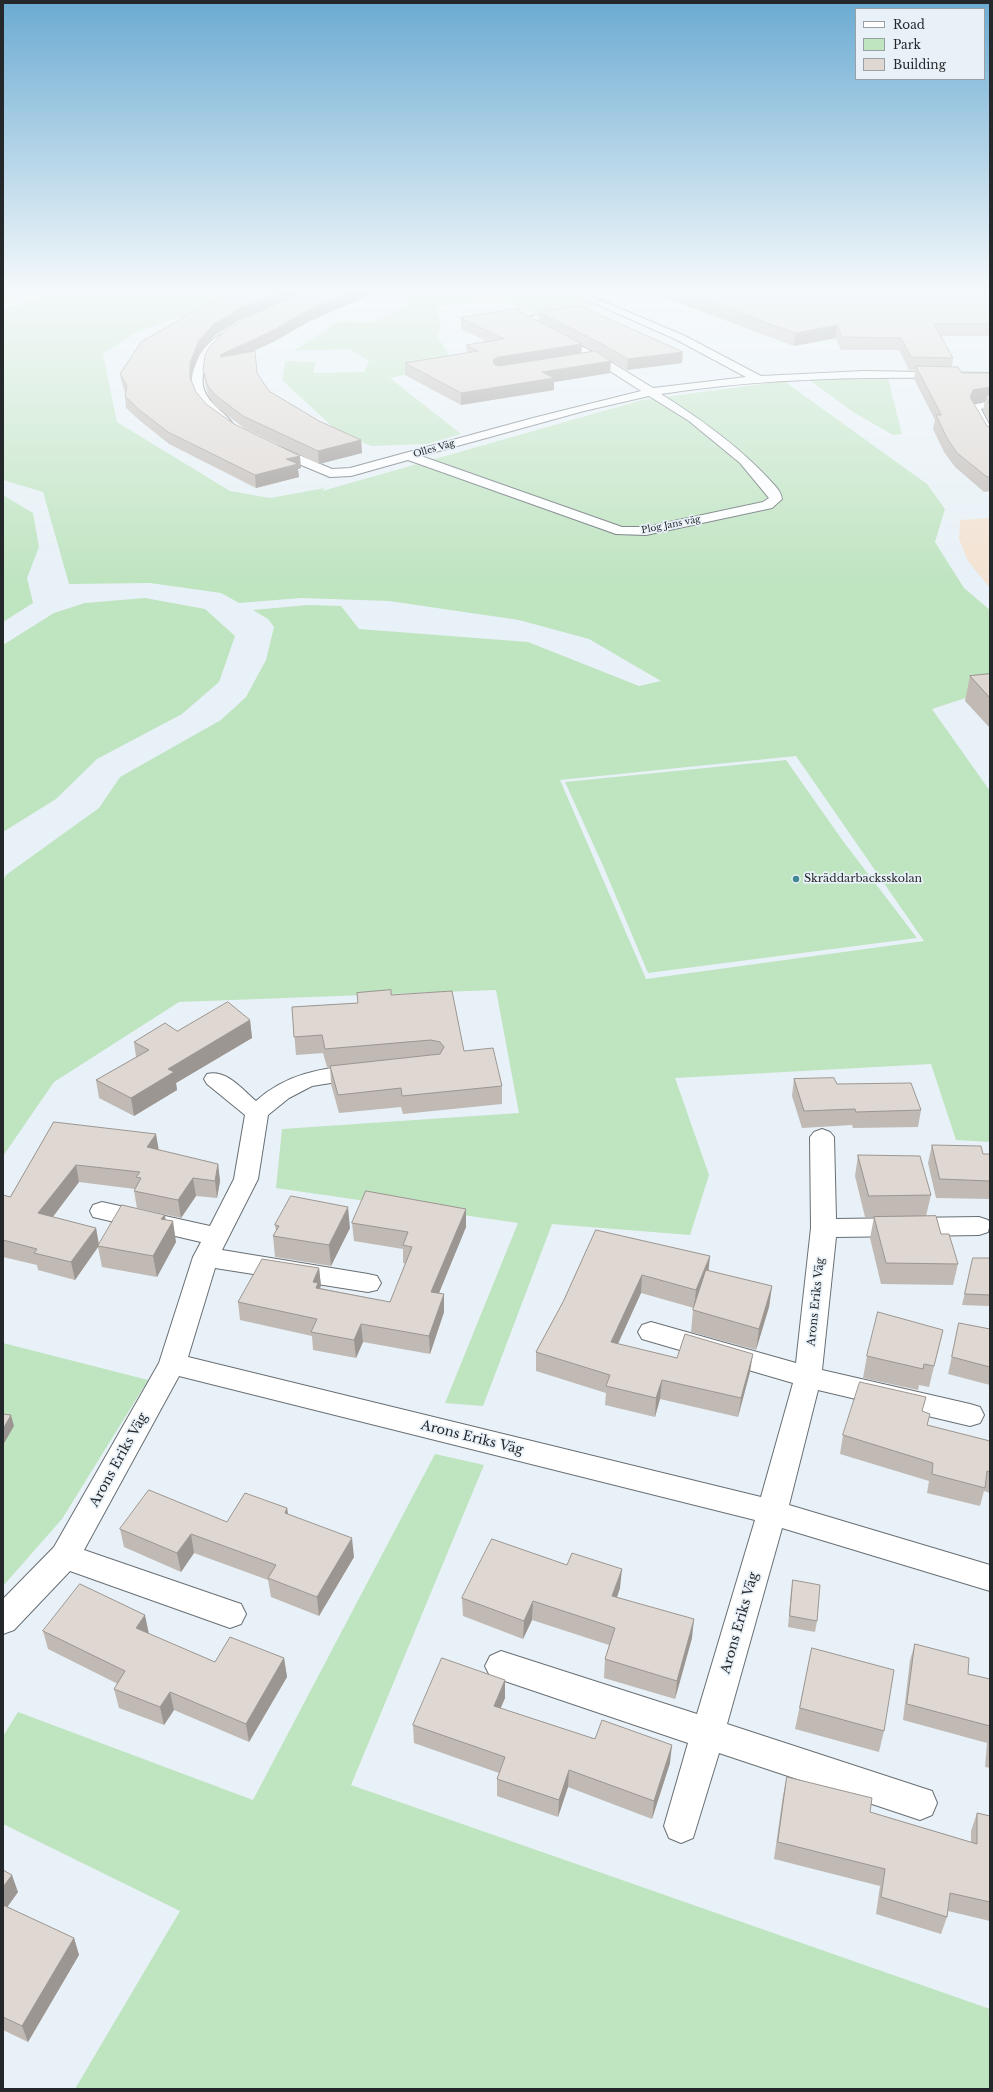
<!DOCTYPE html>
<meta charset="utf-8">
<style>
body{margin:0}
#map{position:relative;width:993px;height:2092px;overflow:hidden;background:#e8f1f7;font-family:"Libre Baskerville",serif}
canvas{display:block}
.frame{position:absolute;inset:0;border:4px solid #25282b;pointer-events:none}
.legend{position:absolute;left:855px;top:8px;width:130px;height:72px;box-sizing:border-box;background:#e8f1f7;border:1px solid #9aa1a5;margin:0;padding:5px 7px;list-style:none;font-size:12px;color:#25282b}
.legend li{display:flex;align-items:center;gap:8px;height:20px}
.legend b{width:20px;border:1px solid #9aa1a5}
</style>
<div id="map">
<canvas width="993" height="2092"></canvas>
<div class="frame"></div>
<ul class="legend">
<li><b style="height:5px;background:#fff"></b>Road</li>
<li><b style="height:11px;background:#bfe4c0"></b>Park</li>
<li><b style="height:11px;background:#dfd7d1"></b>Building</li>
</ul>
</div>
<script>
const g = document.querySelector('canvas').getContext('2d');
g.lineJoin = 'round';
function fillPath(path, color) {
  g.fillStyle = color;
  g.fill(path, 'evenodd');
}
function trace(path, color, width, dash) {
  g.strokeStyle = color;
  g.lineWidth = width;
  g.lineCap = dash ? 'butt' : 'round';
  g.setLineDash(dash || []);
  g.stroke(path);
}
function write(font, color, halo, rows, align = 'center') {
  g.font = font + ' "Libre Baskerville",serif';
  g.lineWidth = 3.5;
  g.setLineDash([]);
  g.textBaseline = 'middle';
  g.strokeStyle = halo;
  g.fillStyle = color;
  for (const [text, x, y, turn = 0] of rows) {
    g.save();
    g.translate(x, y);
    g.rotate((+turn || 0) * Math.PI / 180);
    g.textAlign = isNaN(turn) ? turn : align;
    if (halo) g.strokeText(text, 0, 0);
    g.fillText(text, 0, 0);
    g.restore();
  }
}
fillPath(new Path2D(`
 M 990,518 L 990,588 L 968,561 L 959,539 L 960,520 Z`), '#f3e2d1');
fillPath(new Path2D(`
 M 3,289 L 43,289 L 3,303 Z
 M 63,289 L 250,289 L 204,309 L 139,331 L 103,354 L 117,422 L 230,491 L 270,498 L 325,488 L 322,491 L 642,400 L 784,381 L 927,484 L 945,509 L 935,542 L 964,588 L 990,610 L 990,690 L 932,709 L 990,791 L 990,1142 L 956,1140 L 931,1064 L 675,1078 L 709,1175 L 690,1235 L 552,1224 L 483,1406 L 445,1403 L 518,1223 L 276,1188 L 282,1129 L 519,1113 L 496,990 L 179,1002 L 54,1082 L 3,1156 L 3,881 L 6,875 L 99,808 L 120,777 L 221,720 L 246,697 L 266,660 L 274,627 L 268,619 L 253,610 L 308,605 L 341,606 L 359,629 L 528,642 L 639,686 L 661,681 L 589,639 L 519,620 L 389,601 L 301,598 L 239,603 L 221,593 L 150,583 L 69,584 L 43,492 L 3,480 L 3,309 L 60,291 ZM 796,756 L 924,941 L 646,979 L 560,780 Z
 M 412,289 L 558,289 L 597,307 L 535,314 L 499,299 L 437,307 L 441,325 L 437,336 L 454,363 L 390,378 L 461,434 L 427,444 L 371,446 L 337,431 L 282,380 L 285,361 L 316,362 L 313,373 L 364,372 L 369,361 L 349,349 L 294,351 L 339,321 L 372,322 L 407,307 Z
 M 888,378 L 902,434 L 893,435 L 853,412 L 808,379 Z
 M 3,495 L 33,513 L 39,547 L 27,578 L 33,603 L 3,622 Z
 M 145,598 L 205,609 L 235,636 L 219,682 L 182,714 L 97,759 L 56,799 L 3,832 L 3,645 L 54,613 L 85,603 Z
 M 786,760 L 843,841 L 917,938 L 648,973 L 604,868 L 565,782 Z
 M 3,1343 L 148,1380 L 62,1519 L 3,1586 Z
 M 435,1454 L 484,1465 L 351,1785 L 990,2009 L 990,2089 L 75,2089 L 180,1911 L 3,1824 L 3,1736 L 18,1712 L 253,1800 Z`), '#bfe4c0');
const minor = new Path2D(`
 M 562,289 L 574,289 L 683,335 L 761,376 L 863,371 L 990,373 L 990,379 C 880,376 770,377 661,394 C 699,418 736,444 767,477 C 773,484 781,490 782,499 L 772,508 L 646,535 L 616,534 L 408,460 L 351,476 L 330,477 L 270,452 L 268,449 L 270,446 L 278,446 L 332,469 L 350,468 L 533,418 L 641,391 L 593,360 L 520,321 L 521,319 L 541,314 L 546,317 L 545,319 L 534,322 L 601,356 L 653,388 L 746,377 L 675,339 ZM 649,396 L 689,421 L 740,463 L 769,498 L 763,502 L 646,527 L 622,527 L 421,456 L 584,411 Z
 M 228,332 L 233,335 C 228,342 219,344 213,351 C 208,357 205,366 203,374 C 199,400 221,407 234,425 L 228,429 L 224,427 C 213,418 201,409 195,396 C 184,372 204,338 228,332 Z
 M 990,401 L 990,407 L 981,409 L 990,426 L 990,440 L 986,439 L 969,411 L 971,405 Z
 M 360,1065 L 368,1067 L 371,1072 L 368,1077 L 312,1086 L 289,1098 L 268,1115 L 258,1179 L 222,1250 L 368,1274 L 377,1276 L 381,1283 L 377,1290 L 368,1292 L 215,1268 L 188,1357 L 761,1497 L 793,1383 L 642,1339 L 638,1332 L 642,1325 L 651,1322 L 796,1363 L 811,1228 L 810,1137 L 814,1132 L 822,1129 L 830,1132 L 834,1137 L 836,1219 L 979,1217 L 988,1220 L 990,1223 L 988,1232 L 979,1235 L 836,1237 L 822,1370 L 970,1404 L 980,1407 L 984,1415 L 980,1423 L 970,1426 L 818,1390 L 789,1505 L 990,1565 L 990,1591 L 782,1528 L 727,1724 L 932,1791 L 937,1803 L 932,1815 L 920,1820 L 719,1753 L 693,1838 L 681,1843 L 669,1838 L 664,1826 L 688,1743 L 490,1676 L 485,1666 L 490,1656 L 501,1651 L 697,1714 L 755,1520 L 179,1376 L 84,1550 L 241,1604 L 246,1614 L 241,1624 L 230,1628 L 70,1571 L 14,1630 L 3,1634 L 3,1599 L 54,1547 L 159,1363 L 193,1257 L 201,1242 L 93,1217 L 90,1211 L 93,1205 L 102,1202 L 210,1226 L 234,1179 L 245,1115 L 207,1084 L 204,1079 L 207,1074 C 226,1069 242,1089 256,1101 C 286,1074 321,1068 360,1065 Z`);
trace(minor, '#686f74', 2);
fillPath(minor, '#fff');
fillPath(new Path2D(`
 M 244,289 L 386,289 L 375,294 L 372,294 L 310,321 L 275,341 L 252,352 L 257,373 L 269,391 L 319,421 L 361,440 L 362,453 L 319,464 L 244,428 L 215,406 L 208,395 L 205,382 L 203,370 L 251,315 L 242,319 L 215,335 L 200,352 L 192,374 L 192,381 L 196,392 L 206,404 L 234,424 L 301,468 L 298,469 L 299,477 L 256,488 L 169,444 L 139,420 L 126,408 L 125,396 L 125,392 L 122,385 L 120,374 Z
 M 641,289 L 990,289 L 990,336 L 941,336 L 953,358 L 952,367 L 962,373 L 990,373 L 990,423 L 983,410 L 985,401 L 973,403 L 987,426 L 990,427 L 990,491 L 984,492 L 955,467 L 944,452 L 933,429 L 935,420 L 914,379 L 915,370 L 909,370 L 899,350 L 841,350 L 836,338 L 794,346 Z
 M 519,311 L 538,321 L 539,312 L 683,352 L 682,363 L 627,370 L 596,352 L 610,373 L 554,382 L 554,390 L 461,405 L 405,375 L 405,363 L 467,353 L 466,345 L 486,341 L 461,329 L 461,318 ZM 582,345 L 595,351 L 581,353 Z
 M 990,674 L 990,728 L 965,701 L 970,676 Z
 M 391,995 L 464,1051 L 502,1086 L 502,1104 L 403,1114 L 401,1107 L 339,1113 L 331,1084 L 330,1067 L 327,1067 L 323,1053 L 296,1055 L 292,1007 L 358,1003 Z
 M 250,1020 L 252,1038 L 176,1083 L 177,1090 L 134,1116 L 99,1098 L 96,1080 L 136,1057 L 134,1042 L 177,1031 Z
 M 794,1079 L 837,1084 L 921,1110 L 918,1127 L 853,1128 L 852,1125 L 802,1128 L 792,1096 Z
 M 54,1122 L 159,1150 L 218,1164 L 220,1181 L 217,1198 L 196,1196 L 181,1218 L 137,1208 L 134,1191 L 135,1189 L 79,1182 L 53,1217 L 96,1228 L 99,1244 L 165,1220 L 176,1242 L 157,1277 L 102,1267 L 98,1247 L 75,1280 L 38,1270 L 37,1265 L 3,1257 L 3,1195 L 10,1197 Z
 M 932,1145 L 983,1154 L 990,1154 L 990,1199 L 936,1198 L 928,1163 Z
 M 858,1155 L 931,1195 L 926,1216 L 941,1234 L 958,1264 L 953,1285 L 881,1284 L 870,1238 L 874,1217 L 865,1217 L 855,1176 Z
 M 352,1223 L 466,1227 L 439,1293 L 444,1294 L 444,1312 L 430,1354 L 363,1342 L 356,1358 L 313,1350 L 312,1336 L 240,1320 L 238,1302 L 319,1268 L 321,1286 L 320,1288 L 390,1302 L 406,1264 L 403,1263 L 403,1249 L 354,1241 Z
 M 275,1225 L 350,1228 L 331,1266 L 275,1257 L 273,1236 L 276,1231 Z
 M 596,1230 L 710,1256 L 708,1271 L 772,1286 L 769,1307 L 756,1350 L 691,1332 L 693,1310 L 694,1308 L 641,1293 L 618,1344 L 677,1358 L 750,1372 L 738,1417 L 660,1399 L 655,1417 L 605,1405 L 606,1393 L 536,1371 L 536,1352 L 563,1302 Z
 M 973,1258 L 990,1258 L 990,1306 L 962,1305 Z
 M 959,1323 L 990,1329 L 990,1385 L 948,1374 Z
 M 943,1330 L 929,1387 L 919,1385 L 918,1390 L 863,1378 L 867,1356 Z
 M 923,1411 L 927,1425 L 990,1441 L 990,1493 L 984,1491 L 980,1506 L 927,1493 L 929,1481 L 840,1454 L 843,1435 Z
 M 287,1508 L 288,1514 L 354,1557 L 319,1616 L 271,1597 L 268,1580 L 194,1553 L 181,1572 L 124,1547 L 120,1529 L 227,1522 Z
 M 793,1580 L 817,1621 L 815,1632 L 788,1627 L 791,1591 Z
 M 620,1588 L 617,1597 L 692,1638 L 675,1699 L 604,1678 L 605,1659 L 609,1645 L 532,1620 L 523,1639 L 463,1616 L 462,1598 Z
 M 43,1631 L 149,1634 L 215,1662 L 284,1658 L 287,1677 L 249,1742 L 174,1710 L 164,1725 L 119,1708 L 114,1689 L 118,1684 L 48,1649 Z
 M 915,1644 L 968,1674 L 990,1679 L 990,1768 L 985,1767 L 987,1743 L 903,1720 L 910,1660 Z
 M 812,1648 L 884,1731 L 879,1752 L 795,1729 Z
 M 505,1698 L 500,1708 L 595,1739 L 670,1763 L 652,1819 L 568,1787 L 558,1817 L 497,1796 L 497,1779 L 499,1773 L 414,1743 L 413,1725 Z
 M 787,1777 L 870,1812 L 971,1842 L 971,1831 L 977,1813 L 990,1816 L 990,1921 L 948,1911 L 947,1917 L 941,1934 L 876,1914 L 880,1886 L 774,1859 L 783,1795 Z
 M 3,1870 L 18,1892 L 7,1907 L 74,1938 L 79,1955 L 28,2042 L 3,2030 Z`), '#c0b9b4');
fillPath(new Path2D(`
 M 289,289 L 315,289 L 242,319 L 215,335 L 200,352 L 192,374 L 192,390 L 190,378 L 190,363 L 199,340 L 214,324 L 241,308 Z
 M 359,289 L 371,289 L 372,294 L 310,321 L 275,341 L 221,366 L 220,355 L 309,310 Z
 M 375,289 L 386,289 L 375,294 Z
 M 837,325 L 836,338 L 794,346 L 796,333 Z
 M 582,344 L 581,355 L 493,374 L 493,362 L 494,359 L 499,357 Z
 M 683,352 L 682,363 L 627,370 L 628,359 Z
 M 611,361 L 610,373 L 554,382 L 554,390 L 461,405 L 461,393 L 542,372 Z
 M 990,387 L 990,398 L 986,396 L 985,401 L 971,404 L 970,397 L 973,390 Z
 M 361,440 L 362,453 L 319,464 L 318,451 Z
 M 300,456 L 301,468 L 298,469 L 299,477 L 256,488 L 255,475 L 286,459 Z
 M 250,1020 L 252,1038 L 176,1083 L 177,1090 L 134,1116 L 131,1098 L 168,1069 Z
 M 156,1134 L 159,1151 L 147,1147 Z
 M 218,1164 L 220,1181 L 217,1198 L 215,1181 Z
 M 76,1165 L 79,1182 L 42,1231 L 38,1213 Z
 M 193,1178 L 196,1196 L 181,1218 L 178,1200 Z
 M 348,1207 L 350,1228 L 331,1266 L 329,1245 Z
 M 466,1209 L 466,1227 L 432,1310 L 431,1292 Z
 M 165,1215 L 167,1231 L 173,1221 L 176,1242 L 157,1277 L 153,1256 L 161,1219 Z
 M 96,1228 L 99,1246 L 98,1246 L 98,1247 L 75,1280 L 71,1262 Z
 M 710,1256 L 708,1275 L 694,1308 L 696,1290 Z
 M 319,1268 L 321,1286 L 319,1290 L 320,1301 L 313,1282 Z
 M 642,1275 L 641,1293 L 610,1361 L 611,1342 Z
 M 772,1286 L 769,1307 L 756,1350 L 759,1329 Z
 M 444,1294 L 444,1312 L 430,1354 L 429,1336 Z
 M 361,1324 L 363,1342 L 356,1358 L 354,1340 Z
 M 753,1354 L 750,1372 L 738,1417 L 741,1398 Z
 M 662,1380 L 660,1399 L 655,1417 L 656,1398 Z
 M 11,1415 L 14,1426 L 3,1445 L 3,1429 Z
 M 287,1508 L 290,1527 L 285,1513 Z
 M 191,1534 L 194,1553 L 181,1572 L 177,1553 Z
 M 352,1538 L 354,1557 L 319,1616 L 317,1597 Z
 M 622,1569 L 620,1588 L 611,1614 L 612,1596 Z
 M 533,1601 L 532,1620 L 523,1639 L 524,1621 Z
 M 145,1615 L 149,1634 L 136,1628 Z
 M 694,1619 L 692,1638 L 675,1699 L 677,1681 Z
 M 284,1658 L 287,1677 L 249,1742 L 246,1724 Z
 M 505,1680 L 505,1698 L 494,1724 L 494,1706 Z
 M 170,1692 L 174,1710 L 164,1725 L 160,1707 Z
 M 672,1745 L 670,1763 L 652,1819 L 654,1801 Z
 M 569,1770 L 568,1787 L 558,1817 L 559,1800 Z
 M 12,1875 L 18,1892 L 3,1913 L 3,1887 Z
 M 74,1938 L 79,1955 L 28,2042 L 22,2026 Z`), '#9c9692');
const building = new Path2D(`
 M 244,289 L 289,289 L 241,308 L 214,324 L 199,340 L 190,363 L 190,378 L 196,392 L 206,404 L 234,424 L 300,456 L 286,459 L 298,464 L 255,475 L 168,432 L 137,408 L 125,396 L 127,386 L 120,374 L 141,342 L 191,313 Z
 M 311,289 L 359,289 L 309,310 L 274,330 L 220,355 L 221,357 L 255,351 L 257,373 L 269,391 L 319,421 L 361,440 L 318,451 L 243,416 L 214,394 L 207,384 L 203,370 L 205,355 L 210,346 L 225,331 L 252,315 Z
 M 673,289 L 990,289 L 990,324 L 934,324 L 953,358 L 911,357 L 901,338 L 842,337 L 837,325 L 796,333 Z
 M 580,306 L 683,352 L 628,359 L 602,344 L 539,312 Z
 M 519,308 L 519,311 L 582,344 L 499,357 L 494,359 L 493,362 L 495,365 L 499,366 L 595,351 L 611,361 L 542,372 L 554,378 L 461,393 L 405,363 L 478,351 L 466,345 L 504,339 L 461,318 Z
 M 916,366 L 958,367 L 962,373 L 990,373 L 990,387 L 973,390 L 970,397 L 987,426 L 990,427 L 990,477 L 987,477 L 957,453 L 947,438 L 936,415 L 941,415 Z
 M 990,395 L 990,405 L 986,396 Z
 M 990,674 L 990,698 L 970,676 Z
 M 391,990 L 391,995 L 452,991 L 464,1051 L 493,1048 L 502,1086 L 402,1096 L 401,1088 L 338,1095 L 330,1066 L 440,1054 L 444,1047 L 440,1042 L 431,1040 L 325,1049 L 322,1035 L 294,1037 L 292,1007 L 358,1003 L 357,993 Z
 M 228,1002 L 250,1020 L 168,1069 L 174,1072 L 131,1098 L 96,1080 L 149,1050 L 134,1042 L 165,1023 L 177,1031 Z
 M 834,1078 L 837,1084 L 911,1083 L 921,1110 L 856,1112 L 855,1109 L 804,1111 L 794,1079 Z
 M 54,1122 L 156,1134 L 147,1147 L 218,1164 L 215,1181 L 193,1178 L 178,1200 L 134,1191 L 141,1178 L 136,1177 L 140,1172 L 76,1165 L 38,1213 L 96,1228 L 71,1262 L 34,1253 L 37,1249 L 3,1240 L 3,1195 L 10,1197 Z
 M 932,1145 L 981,1146 L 983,1154 L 990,1154 L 990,1181 L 940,1179 Z
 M 858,1155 L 920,1156 L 931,1195 L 869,1196 Z
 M 366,1191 L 466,1209 L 431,1292 L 444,1294 L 429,1336 L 361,1324 L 354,1340 L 311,1332 L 317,1319 L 238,1302 L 262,1259 L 319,1268 L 313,1282 L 318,1283 L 316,1288 L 390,1302 L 412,1247 L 403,1245 L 408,1232 L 352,1223 Z
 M 291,1196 L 348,1207 L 329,1245 L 273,1236 L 279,1226 L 275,1225 Z
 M 122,1205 L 165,1215 L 161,1219 L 173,1221 L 153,1256 L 98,1246 Z
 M 936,1216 L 941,1234 L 949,1234 L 958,1264 L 886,1263 L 874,1217 Z
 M 596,1230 L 710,1256 L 696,1290 L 642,1275 L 611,1342 L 677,1358 L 685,1334 L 753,1354 L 741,1398 L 662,1380 L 656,1398 L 606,1386 L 610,1375 L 536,1352 L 563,1302 Z
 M 973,1258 L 990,1258 L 990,1295 L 965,1294 Z
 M 706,1270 L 772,1286 L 759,1329 L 693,1310 Z
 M 878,1312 L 943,1330 L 934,1366 L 924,1364 L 923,1369 L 867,1356 Z
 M 959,1323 L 990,1329 L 990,1367 L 952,1357 Z
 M 860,1382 L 926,1397 L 922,1411 L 930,1414 L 927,1425 L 990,1441 L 990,1472 L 987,1471 L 985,1488 L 932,1474 L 933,1463 L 843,1435 Z
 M 3,1414 L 11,1415 L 3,1429 Z
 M 149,1490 L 227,1522 L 245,1493 L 287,1508 L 285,1513 L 352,1538 L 317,1597 L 268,1578 L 276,1565 L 191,1534 L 177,1553 L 120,1529 Z
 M 492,1539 L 567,1565 L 572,1553 L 622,1569 L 612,1596 L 694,1619 L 677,1681 L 605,1659 L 615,1628 L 533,1601 L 524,1621 L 462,1598 Z
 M 793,1580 L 820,1585 L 817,1621 L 790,1616 Z
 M 80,1584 L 145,1615 L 136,1628 L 215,1662 L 230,1637 L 284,1658 L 246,1724 L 170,1692 L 160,1707 L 114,1689 L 125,1671 L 43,1631 Z
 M 915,1644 L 969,1658 L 968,1674 L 990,1679 L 990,1726 L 907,1704 Z
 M 812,1648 L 894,1670 L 884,1731 L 800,1708 Z
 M 442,1658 L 505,1680 L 494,1706 L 595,1739 L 602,1720 L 672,1745 L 654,1801 L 569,1770 L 559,1800 L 497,1779 L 505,1757 L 413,1725 Z
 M 787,1777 L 872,1798 L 870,1812 L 977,1844 L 977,1813 L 990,1816 L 990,1902 L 950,1893 L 947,1917 L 881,1897 L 885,1869 L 778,1842 Z
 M 3,1870 L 12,1875 L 3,1887 Z
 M 3,1905 L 74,1938 L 22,2026 L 3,2017 Z`);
fillPath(building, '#dfd7d1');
trace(building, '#9c9692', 1);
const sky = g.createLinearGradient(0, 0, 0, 582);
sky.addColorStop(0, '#6babd2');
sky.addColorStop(0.5, '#f5f9fb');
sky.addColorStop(1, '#f5f9fb00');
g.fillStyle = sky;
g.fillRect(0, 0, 993, 582);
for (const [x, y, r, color] of [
 [796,879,4,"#428893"]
]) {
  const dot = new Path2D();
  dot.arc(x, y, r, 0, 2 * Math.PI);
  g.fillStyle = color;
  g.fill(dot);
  trace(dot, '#e8f1f7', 1.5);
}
write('9px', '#25282b', '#e8f1f7', [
 ["Olles Väg",434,449,-16],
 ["Plog Jans väg",671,525,-11]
]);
write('11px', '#25282b', '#e8f1f7', [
 ["Skräddarbacksskolan",804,879]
], 'left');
write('11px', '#25282b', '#e8f1f7', [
 ["Arons Eriks Väg",816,1302,-84]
]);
write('13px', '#25282b', '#e8f1f7', [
 ["Arons Eriks Väg",472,1438,14],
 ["Arons Eriks Väg",119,1460,-61],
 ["Arons Eriks Väg",740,1623,-74]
]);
</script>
